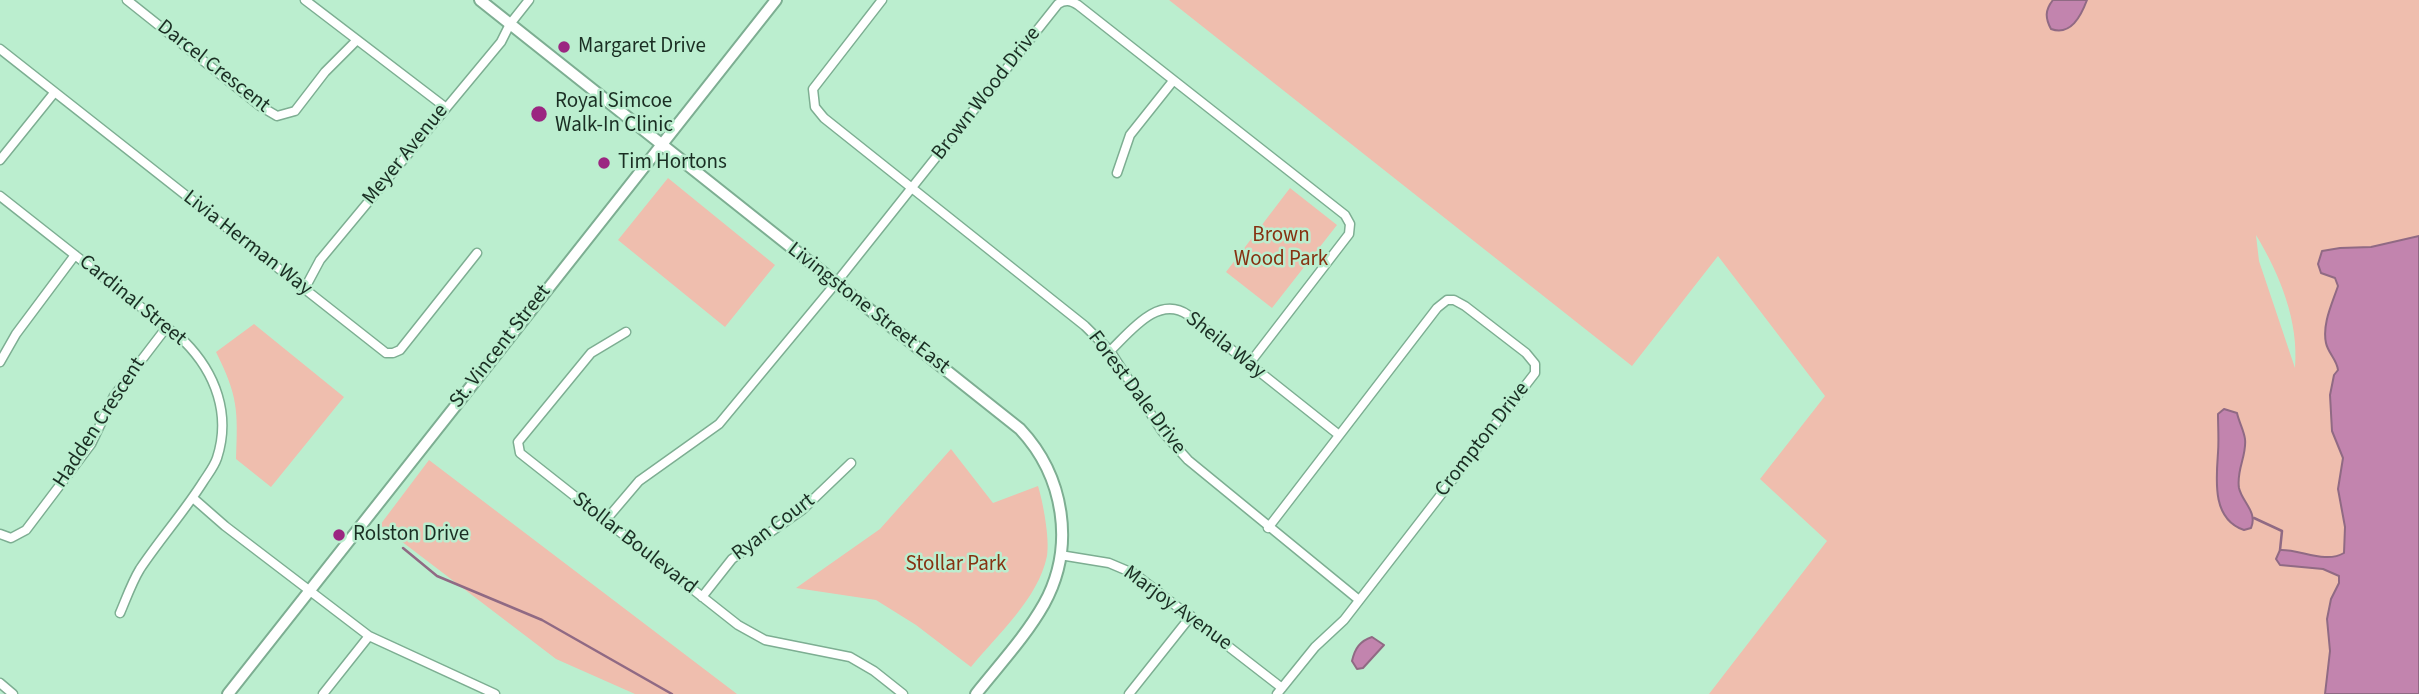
<!DOCTYPE html>
<style>
body{margin:0}
canvas{display:block;background:#bbeecf}
</style>
<canvas width="2419" height="694"></canvas>
<script>
const g = document.querySelector('canvas').getContext('2d');
g.lineJoin = 'round';
function fillPath(path, color) {
  g.fillStyle = color;
  g.fill(path, 'evenodd');
}
function trace(path, color, width, dash) {
  g.strokeStyle = color;
  g.lineWidth = width;
  g.lineCap = dash ? 'butt' : 'round';
  g.setLineDash(dash || []);
  g.stroke(path);
}
function write(font, color, halo, rows, align = 'center') {
  g.font = font + ' "Source Sans 3",sans-serif';
  g.lineWidth = 5;
  g.setLineDash([]);
  g.textBaseline = 'middle';
  g.strokeStyle = halo;
  g.fillStyle = color;
  for (const [text, x, y, turn = 0] of rows) {
    g.save();
    g.translate(x, y);
    g.rotate((+turn || 0) * Math.PI / 180);
    g.textAlign = isNaN(turn) ? turn : align;
    if (halo) g.strokeText(text, 0, 0);
    g.fillText(text, 0, 0);
    g.restore();
  }
}
fillPath(new Path2D(`
 M 1169,0 L 2419,0 L 2419,694 L 1709,694 L 1827,541 L 1760,479 L 1825,396 L 1718,256 L 1632,366 ZM 2256,235 C 2280,275 2299,321 2295,368 L 2259,261 Z
 M 668,178 L 775,265 L 725,327 L 618,240 Z
 M 1290,188 L 1337,225 L 1272,308 L 1226,272 Z
 M 254,324 L 344,397 L 271,487 L 236,459 C 238,410 238,396 216,352 Z
 M 951,449 L 993,503 L 1038,486 C 1043,502 1050,539 1047,556 C 1038,599 998,634 971,667 L 916,625 L 876,600 L 796,588 L 880,529 Z
 M 429,460 L 737,694 L 635,694 L 556,659 L 380,525 Z`), '#efbeae');
const water = new Path2D(`
 M 2053,0 L 2087,0 C 2081,16 2071,36 2051,29 C 2045,18 2045,10 2053,0 Z
 M 2419,236 L 2419,694 L 2325,694 L 2330,651 L 2327,619 L 2331,599 L 2339,583 L 2339,576 L 2323,569 L 2280,565 L 2276,559 L 2280,550 C 2300,549 2325,564 2344,553 L 2345,527 L 2338,489 L 2343,458 L 2332,431 L 2330,395 L 2334,375 L 2338,370 C 2337,360 2328,353 2326,343 C 2322,324 2332,304 2338,286 L 2335,278 L 2321,273 L 2318,264 L 2322,251 L 2340,248 L 2371,247 Z
 M 2224,409 L 2237,413 C 2239,422 2244,431 2245,439 C 2247,456 2236,470 2239,488 C 2242,502 2258,512 2251,528 L 2244,530 C 2212,519 2216,481 2218,453 C 2219,440 2218,427 2218,414 Z
 M 1372,637 L 1384,645 L 1363,668 L 1357,669 L 1352,661 C 1355,648 1360,641 1372,637 Z`);
fillPath(water, '#c284ae');
trace(water, '#906a84', 2);
trace(new Path2D(`
 M 2254,518 L 2282,531 L 2280,550
 M 403,548 L 437,576 L 542,620 L 672,694`), '#906a84', 2.5);
const street = new Path2D(`
 M 127,0 L 260,106 L 277,116 L 295,111 L 325,72 L 356,41
 M 305,0 L 445,107
 M 882,0 L 813,89 L 815,107 L 824,118 L 1085,326 L 1110,351 L 1162,431 L 1188,460 L 1359,600
 M 0,49 L 386,353 L 393,353 L 400,350 L 477,253
 M 0,160 L 54,93
 M 1117,173 L 1130,135 L 1173,81
 M 0,196 L 184,341 C 216,373 231,415 217,458 C 214,467 208,474 203,482 C 184,512 160,539 140,569 C 132,582 126,599 120,613
 M 305,288 L 320,260 L 501,42 L 510,24 L 529,0
 M 626,332 L 591,353 L 518,442 L 520,453 L 738,625 L 765,640 L 850,657 L 874,671 L 903,694
 M 1110,351 C 1130,332 1158,294 1188,315 L 1339,435
 M 0,362 L 16,334 L 75,255
 M 193,498 L 225,526 L 369,636 L 495,694
 M 605,521 L 639,481 L 719,424 L 836,283 L 1058,4 C 1065,0 1070,0 1078,5 L 1345,215 L 1350,224 L 1349,234 L 1249,364
 M 1268,528 L 1437,308 L 1447,300 L 1454,300 L 1465,306 L 1526,353 L 1535,364 L 1535,373 L 1344,620 L 1315,647 L 1277,694
 M 0,534 L 11,538 L 26,530 L 91,444 L 114,396 L 166,328
 M 1060,555 L 1109,563 L 1135,574 L 1282,688
 M 702,597 L 732,559 L 802,510 L 851,463
 M 0,683 L 13,694
 M 323,694 L 369,636
 M 1129,694 L 1191,616`);
const secondary = new Path2D(`
 M 480,0 L 1020,429 C 1064,476 1076,546 1044,604 C 1026,636 999,665 976,694
 M 228,694 L 776,0`);
trace(street, '#7dae92', 11);
trace(secondary, '#7dae92', 14);
trace(street, '#fff', 8);
trace(secondary, '#fff', 10);
for (const [x, y, r, color] of [
 [564,47,7,"#9b2681"],
 [539,114,9,"#9b2681"],
 [604,163,7,"#9b2681"],
 [339,535,7,"#9b2681"]
]) {
  const dot = new Path2D();
  dot.arc(x, y, r, 0, 2 * Math.PI);
  g.fillStyle = color;
  g.fill(dot);
  trace(dot, '#bbeecf', 2.5);
}
write('21px', '#1a2e23', '#bbeecf', [
 ["Margaret Drive",578,47],
 ["Royal Simcoe",555,102],
 ["Walk-In Clinic",555,126],
 ["Tim Hortons",618,163],
 ["Rolston Drive",353,535]
], 'left');
write('21px', '#1a2e23', '#bbeecf', [
 ["Darcel Crescent",213,67,38],
 ["Brown Wood Drive",987,94,-52],
 ["Meyer Avenue",406,155,-51],
 ["Livia Herman Way",247,244,38],
 ["Cardinal Street",132,301,39],
 ["Livingstone Street East",868,309,38],
 ["Sheila Way",1225,346,38],
 ["St. Vincent Street",501,347,-52],
 ["Forest Dale Drive",1136,393,53],
 ["Hadden Crescent",100,423,-57],
 ["Crompton Drive",1483,440,-52],
 ["Ryan Court",774,528,-37],
 ["Stollar Boulevard",634,544,38],
 ["Marjoy Avenue",1177,609,36]
]);
write('21px', '#863111', '#bbeecf', [
 ["Brown",1281,236],
 ["Wood Park",1281,260],
 ["Stollar Park",956,565]
]);
</script>
